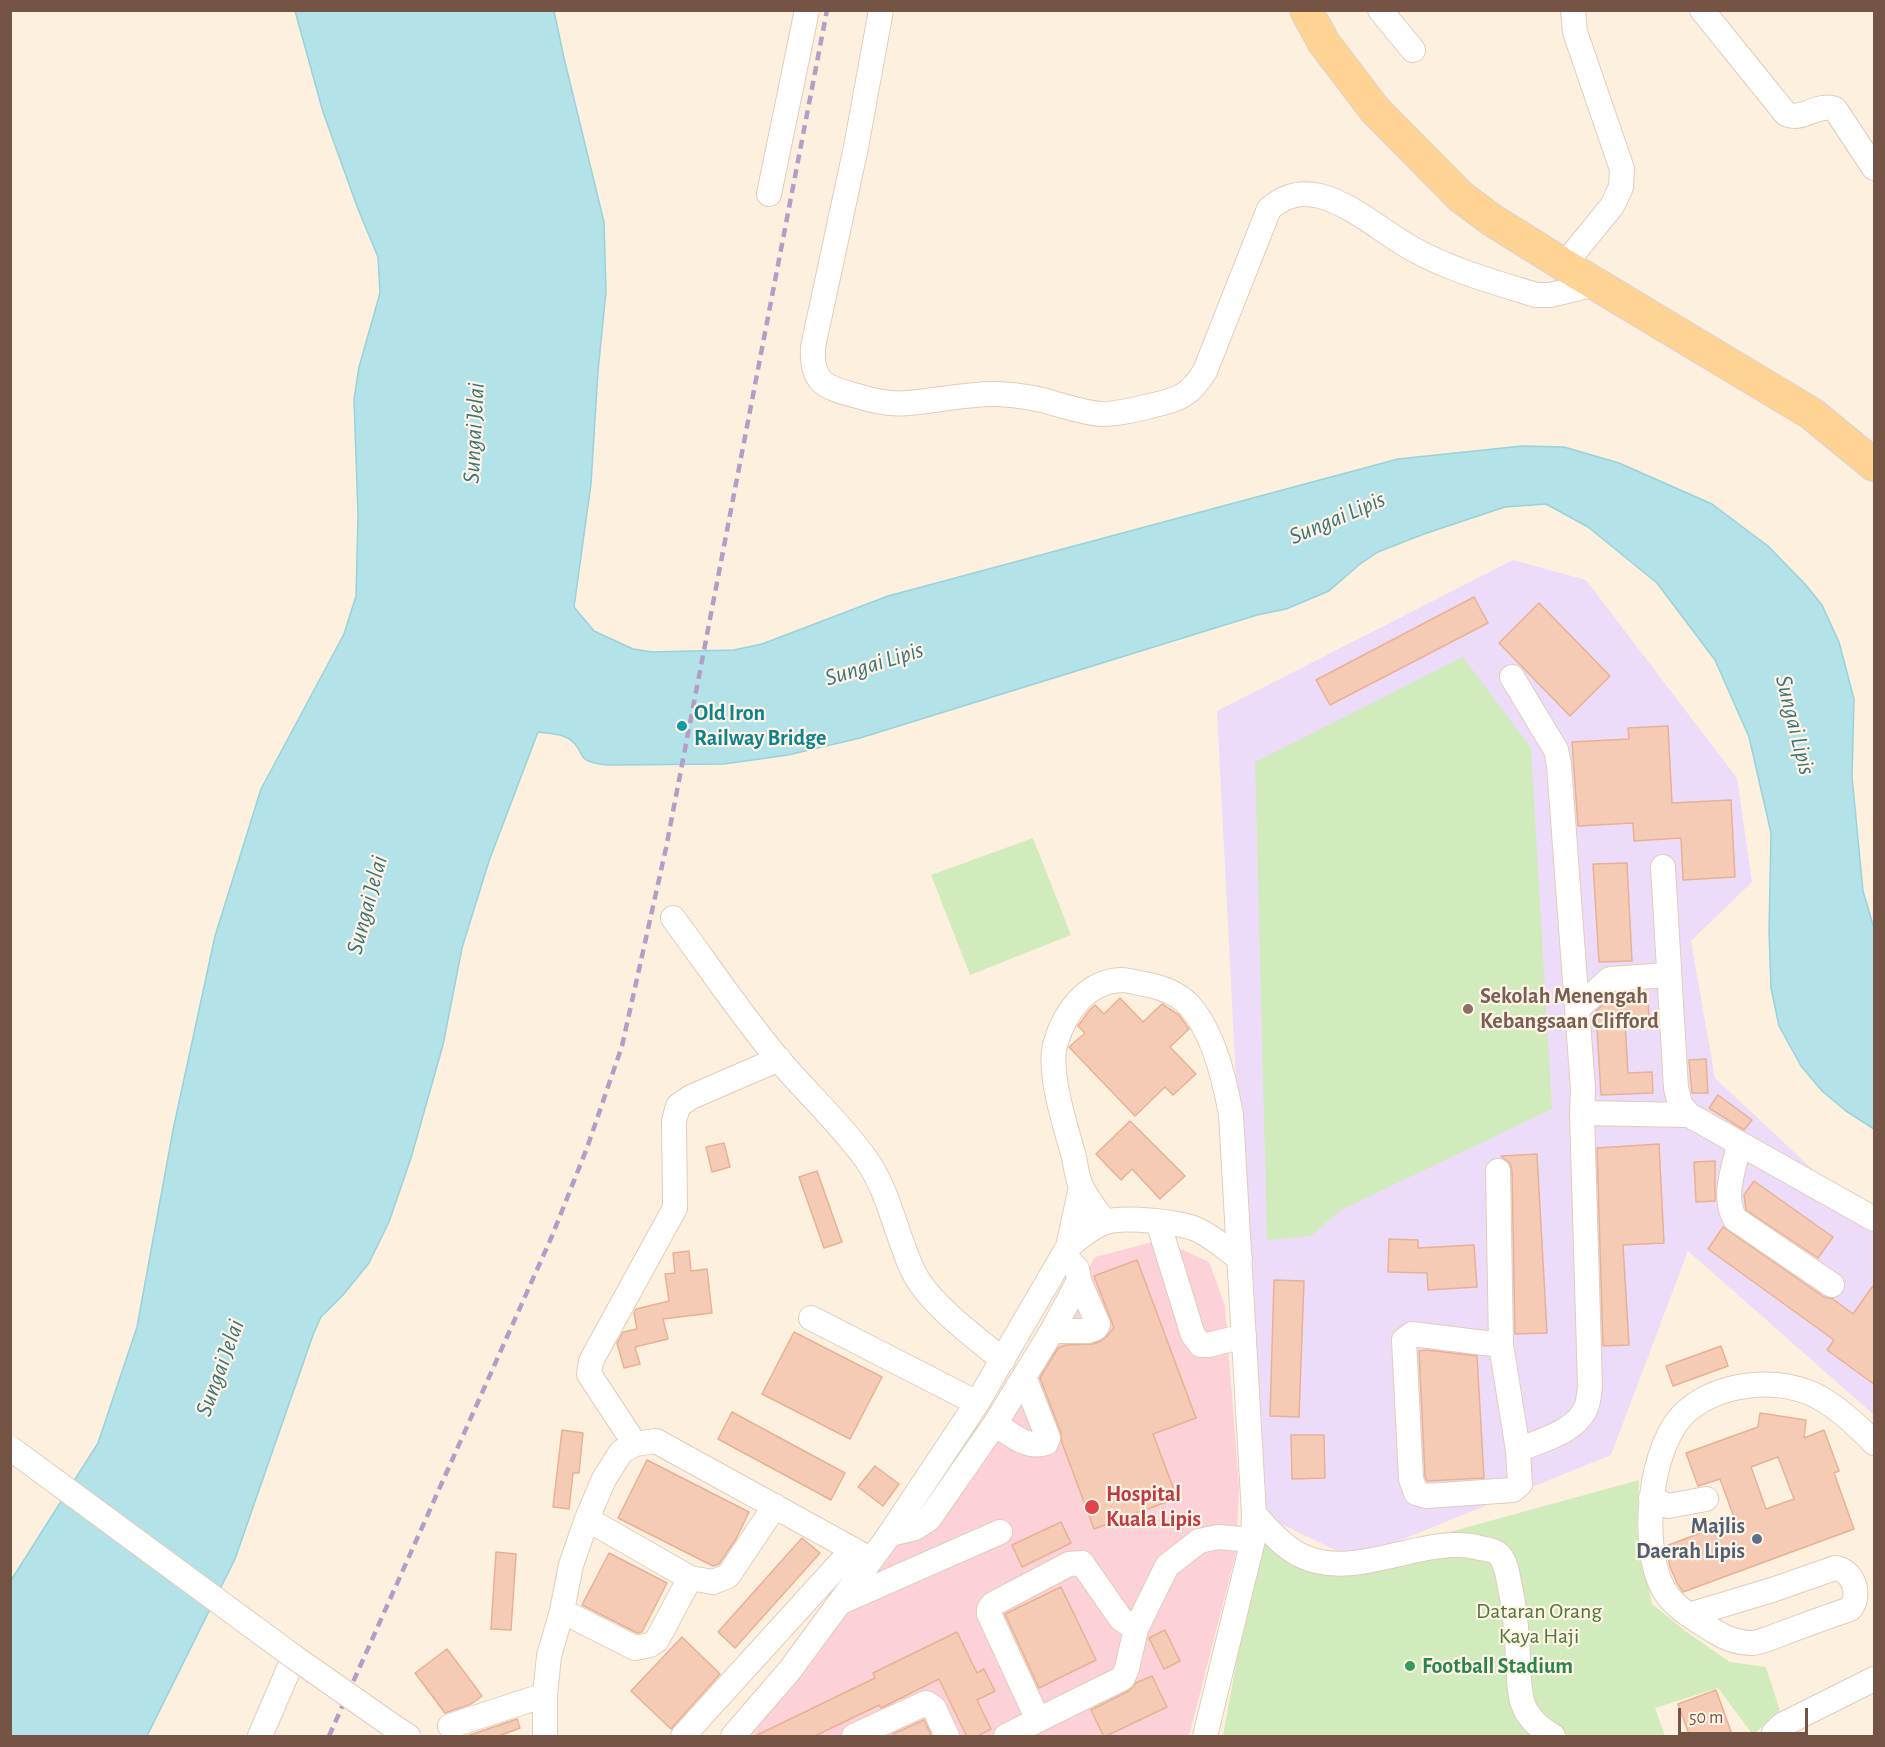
<!DOCTYPE html>
<style>
body{margin:0}
#map{position:relative;width:1885px;height:1747px;overflow:hidden;background:#fef0df;font-family:"Alegreya Sans",sans-serif}
canvas{display:block}
.frame{position:absolute;inset:0;border:12px solid #755445;pointer-events:none}
.scale{position:absolute;left:1678px;top:1708px;width:130px;height:27px;box-sizing:border-box;border:3px solid #755445;border-top:0;padding-left:8px;font-size:18px;line-height:21px;white-space:nowrap;color:#755445;-webkit-text-stroke:4px #fff4e6;paint-order:stroke}
</style>
<div id="map">
<canvas width="1885" height="1747"></canvas>
<div class="frame"></div>
<div class="scale">50 m</div>
</div>
<script>
const g = document.querySelector('canvas').getContext('2d');
g.lineJoin = 'round';
function fillPath(path, color) {
  g.fillStyle = color;
  g.fill(path, 'evenodd');
}
function trace(path, color, width, dash) {
  g.strokeStyle = color;
  g.lineWidth = width;
  g.lineCap = dash ? 'butt' : 'round';
  g.setLineDash(dash || []);
  g.stroke(path);
}
function write(font, color, halo, rows, align = 'center') {
  g.font = font + ' "Alegreya Sans",sans-serif';
  g.lineWidth = 4.5;
  g.setLineDash([]);
  g.textBaseline = 'middle';
  g.strokeStyle = halo;
  g.fillStyle = color;
  for (const [text, x, y, turn = 0] of rows) {
    g.save();
    g.translate(x, y);
    g.rotate((+turn || 0) * Math.PI / 180);
    g.textAlign = isNaN(turn) ? turn : align;
    if (halo) g.strokeText(text, 0, 0);
    g.fillText(text, 0, 0);
    g.restore();
  }
}
fillPath(new Path2D(`
 M 1513,560 L 1586,580 L 1737,778 L 1752,882 L 1691,941 L 1715,1078 L 1874,1227 L 1874,1415 L 1688,1251 L 1611,1455 L 1354,1559 L 1258,1513 L 1217,711 Z`), '#eddcf9');
fillPath(new Path2D(`
 M 1161,1240 L 1209,1262 L 1225,1306 L 1239,1487 L 1236,1553 L 1189,1736 L 746,1736 L 892,1548 L 935,1527 L 1095,1257 Z`), '#fcd1d8');
fillPath(new Path2D(`
 M 1463,657 L 1531,748 L 1552,1109 L 1341,1210 L 1311,1236 L 1267,1240 L 1255,762 Z
 M 1033,838 L 1071,935 L 970,975 L 931,875 Z
 M 1639,1480 L 1637,1529 L 1652,1604 L 1688,1633 L 1730,1662 L 1766,1667 L 1780,1711 L 1753,1735 L 1718,1688 L 1655,1708 L 1665,1736 L 1223,1736 L 1261,1526 L 1311,1570 Z`), '#d2ebbd');
const water = new Path2D(`
 M 295,11 L 554,11 L 564,58 L 604,222 L 606,292 L 598,371 L 591,484 L 574,607 L 594,631 L 633,649 L 652,652 L 734,650 L 762,644 L 888,596 L 1398,459 L 1522,446 L 1564,447 L 1619,463 L 1712,504 L 1768,546 L 1805,584 L 1822,605 L 1839,642 L 1854,699 L 1852,777 L 1863,891 L 1874,928 L 1874,1129 L 1846,1111 L 1822,1091 L 1801,1066 L 1779,1026 L 1771,988 L 1769,931 L 1771,833 L 1749,737 L 1715,660 L 1657,583 L 1588,527 L 1546,504 L 1505,507 L 1424,534 L 1378,552 L 1360,564 L 1329,591 L 1286,609 L 1257,615 L 860,738 L 788,755 L 724,764 L 608,765 C 601,764 591,764 585,759 C 580,755 579,747 574,743 C 565,733 550,734 538,732 L 489,861 L 462,948 L 443,1045 L 411,1158 L 389,1222 L 369,1263 L 343,1295 L 321,1317 L 313,1335 L 235,1559 L 147,1736 L 11,1736 L 10,1582 L 98,1443 L 137,1327 L 173,1130 L 215,936 L 261,789 L 344,634 L 356,596 L 358,515 L 354,399 L 359,367 L 380,293 L 378,257 L 358,209 L 323,112 Z`);
fillPath(water, '#b3e2e8');
trace(water, '#98d3da', 1.5);
const building = new Path2D(`
 M 1474,597 L 1488,623 L 1330,705 L 1316,680 Z
 M 1539,603 L 1610,676 L 1570,716 L 1499,643 Z
 M 1668,726 L 1672,803 L 1731,800 L 1735,877 L 1683,880 L 1681,838 L 1634,841 L 1633,823 L 1578,826 L 1572,742 L 1629,739 L 1628,728 Z
 M 1627,863 L 1632,961 L 1599,962 L 1593,864 Z
 M 1648,997 L 1649,1021 L 1625,1022 L 1628,1073 L 1652,1072 L 1653,1093 L 1601,1095 L 1596,1011 L 1609,999 Z
 M 1120,998 L 1143,1022 L 1162,1004 L 1179,1015 L 1189,1029 L 1170,1047 L 1196,1074 L 1173,1095 L 1165,1087 L 1135,1116 L 1069,1047 L 1085,1033 L 1078,1026 L 1089,1011 L 1095,1005 L 1104,1014 Z
 M 1706,1059 L 1708,1093 L 1692,1093 L 1689,1060 Z
 M 1718,1095 L 1752,1120 L 1744,1130 L 1709,1108 Z
 M 1130,1121 L 1185,1176 L 1160,1199 L 1132,1169 L 1121,1180 L 1096,1154 Z
 M 724,1143 L 730,1167 L 712,1172 L 706,1147 Z
 M 1659,1144 L 1664,1243 L 1623,1245 L 1629,1345 L 1603,1346 L 1597,1148 Z
 M 1537,1154 L 1547,1333 L 1515,1334 L 1512,1171 L 1510,1163 L 1501,1156 Z
 M 1715,1161 L 1715,1201 L 1696,1202 L 1694,1162 Z
 M 817,1171 L 842,1242 L 824,1248 L 799,1177 Z
 M 1754,1181 L 1833,1237 L 1818,1258 L 1746,1210 L 1744,1195 Z
 M 1723,1227 L 1824,1297 L 1833,1299 L 1853,1314 L 1875,1283 L 1875,1385 L 1827,1350 L 1834,1340 L 1708,1249 Z
 M 1389,1239 L 1418,1240 L 1418,1248 L 1474,1245 L 1477,1287 L 1428,1290 L 1427,1273 L 1388,1272 Z
 M 689,1251 L 691,1271 L 707,1269 L 712,1313 L 663,1319 L 668,1339 L 635,1347 L 640,1364 L 624,1368 L 617,1343 L 623,1332 L 637,1329 L 634,1313 L 636,1309 L 669,1301 L 665,1274 L 675,1273 L 673,1253 Z
 M 1137,1260 L 1196,1418 L 1153,1434 L 1177,1498 L 1094,1529 L 1061,1440 L 1061,1433 L 1040,1378 L 1058,1348 L 1066,1345 L 1093,1344 L 1101,1341 L 1108,1335 L 1114,1328 L 1094,1276 Z
 M 1274,1280 L 1304,1281 L 1299,1417 L 1270,1416 Z
 M 794,1332 L 882,1377 L 850,1439 L 762,1394 Z
 M 1721,1346 L 1728,1366 L 1673,1386 L 1666,1366 Z
 M 1427,1350 L 1477,1356 L 1484,1478 L 1427,1481 L 1425,1476 L 1419,1351 Z
 M 732,1412 L 845,1473 L 831,1500 L 718,1439 Z
 M 1760,1413 L 1806,1420 L 1804,1438 L 1824,1430 L 1839,1471 L 1834,1473 L 1854,1529 L 1683,1592 L 1677,1583 L 1670,1567 L 1666,1546 L 1735,1520 L 1720,1479 L 1698,1486 L 1686,1453 L 1758,1427 ZM 1778,1457 L 1794,1499 L 1766,1509 L 1751,1467 Z
 M 562,1430 L 583,1433 L 579,1473 L 573,1473 L 569,1509 L 553,1507 Z
 M 1291,1435 L 1324,1435 L 1325,1478 L 1292,1479 Z
 M 647,1460 L 749,1512 L 736,1539 L 719,1564 L 713,1566 L 618,1518 Z
 M 875,1466 L 899,1484 L 883,1506 L 858,1487 Z
 M 1061,1522 L 1071,1543 L 1022,1567 L 1012,1545 Z
 M 802,1538 L 820,1553 L 735,1648 L 718,1632 Z
 M 496,1552 L 516,1554 L 511,1630 L 491,1629 Z
 M 609,1553 L 667,1583 L 642,1632 L 637,1633 L 582,1605 Z
 M 1061,1587 L 1096,1660 L 1039,1688 L 1005,1614 Z
 M 1165,1630 L 1180,1661 L 1164,1669 L 1149,1638 Z
 M 957,1632 L 977,1673 L 984,1669 L 995,1691 L 977,1700 L 991,1729 L 976,1737 L 967,1737 L 939,1679 L 881,1708 L 879,1705 L 813,1737 L 753,1737 L 875,1678 L 873,1673 Z
 M 682,1637 L 720,1674 L 671,1729 L 631,1691 Z
 M 447,1649 L 482,1696 L 471,1704 L 445,1713 L 415,1673 Z
 M 1152,1676 L 1167,1707 L 1104,1737 L 1091,1710 L 1129,1691 L 1136,1683 Z
 M 1716,1690 L 1733,1737 L 1690,1737 L 1678,1704 Z
 M 517,1719 L 520,1728 L 496,1737 L 464,1737 Z
 M 924,1720 L 932,1737 L 894,1737 L 893,1734 Z`);
fillPath(building, '#f5cbb5');
trace(building, '#e8b194', 1.5);
const minor = new Path2D(`
 M 881,10 L 856,147 L 813,347 C 811,381 823,387 854,395 C 871,400 889,405 907,403 C 938,401 967,393 998,394 C 1017,395 1038,398 1056,404 C 1071,408 1086,413 1101,414 C 1118,414 1134,410 1150,406 C 1178,400 1190,396 1205,371 L 1269,209 C 1284,196 1300,191 1320,196 C 1351,204 1383,232 1411,248 C 1450,270 1494,282 1536,295 L 1550,295 L 1596,284
 M 1380,10 L 1413,50
 M 1702,10 L 1786,114 C 1802,122 1818,102 1835,109 L 1874,168
 M 769,194 L 807,10
 M 1564,265 L 1612,206 L 1621,187 L 1622,169 L 1575,32 L 1573,10
 M 1512,677 L 1556,750 L 1559,765 L 1583,1089 L 1582,1113 L 1689,1115
 M 1663,867 L 1676,1088 L 1680,1104 L 1689,1115 L 1874,1219
 M 673,918 C 708,965 741,1015 779,1060 C 807,1093 840,1123 866,1159 C 889,1191 896,1235 913,1271 C 929,1304 976,1338 1003,1360
 M 1577,1009 L 1610,979 L 1668,975
 M 1739,1145 C 1734,1169 1722,1196 1735,1219 L 1832,1285
 M 1498,1171 L 1501,1345
 M 1105,1222 C 1097,1211 1088,1200 1082,1188 C 1077,1179 1076,1167 1074,1157 C 1066,1128 1048,1074 1055,1045 C 1064,1013 1086,981 1122,980 C 1129,980 1137,983 1144,984 C 1161,987 1176,992 1189,1005 C 1213,1031 1225,1081 1231,1115 L 1254,1514 L 1253,1540 L 1205,1736
 M 1158,1222 L 1193,1335 L 1201,1345 L 1208,1345 L 1244,1336
 M 1068,1247 L 1081,1187
 M 811,1318 L 977,1403
 M 1052,1331 L 1088,1331 L 1096,1328 L 1098,1324 L 1079,1281
 M 1412,1334 L 1501,1345 L 1518,1450 L 1520,1484 L 1513,1490 L 1426,1496 L 1416,1493 L 1411,1479 L 1404,1340 Z
 M 995,1424 C 1012,1435 1026,1449 1046,1443 L 1048,1438 L 1024,1377
 M 635,1444 L 589,1374 L 591,1361 L 675,1208 L 674,1121 L 678,1106 L 691,1097 L 779,1059
 M 1518,1450 C 1541,1440 1578,1432 1587,1405 C 1589,1399 1589,1392 1590,1386 L 1582,1113
 M 1651,1498 L 1668,1506 L 1706,1499
 M 1254,1514 C 1268,1529 1283,1547 1302,1556 C 1357,1582 1424,1533 1480,1548 C 1485,1549 1493,1550 1497,1553 C 1506,1560 1507,1572 1509,1582 C 1515,1608 1517,1632 1518,1658 C 1519,1673 1518,1690 1523,1704 C 1528,1718 1541,1729 1553,1736
 M 587,1519 L 690,1578 L 713,1582 L 728,1576 L 775,1506
 M 890,1534 L 915,1528 L 929,1519 L 995,1424 L 1052,1331 L 1079,1281 L 1077,1269 L 1064,1255
 M 841,1602 L 1000,1532
 M 562,1611 L 635,1648 L 650,1645 L 657,1640 L 690,1578
 M 1689,1615 L 1772,1590 L 1835,1568 C 1853,1570 1862,1595 1850,1609 C 1827,1617 1804,1625 1781,1634 C 1772,1637 1760,1643 1751,1643 C 1729,1642 1719,1634 1701,1623 C 1687,1614 1672,1604 1664,1590 C 1639,1547 1649,1442 1688,1410 C 1721,1383 1772,1378 1810,1393 C 1834,1403 1856,1424 1874,1443
 M 1038,1720 L 1123,1678 L 1127,1668 L 1136,1629
 M 450,1726 L 545,1695
 M 394,1727 L 408,1736
 M 260,1736 L 294,1657
 M 545,1736 L 545,1695 L 549,1656 L 562,1611 L 571,1565 L 587,1519 L 604,1479 L 621,1452 L 635,1444 L 656,1441 L 870,1559
 M 683,1736 L 853,1549
 M 733,1736 L 790,1670 L 890,1534 L 977,1403 L 1068,1247 C 1079,1238 1092,1226 1106,1222 C 1124,1216 1181,1222 1198,1230 C 1213,1237 1226,1249 1240,1259
 M 854,1736 L 926,1703 L 934,1708 L 947,1736
 M 1006,1736 L 1038,1720 L 989,1614 L 989,1609 L 993,1604 L 1069,1564 L 1082,1563 L 1121,1619 L 1136,1629 L 1167,1566 L 1199,1541 L 1218,1537 L 1253,1540
 M 1773,1736 L 1774,1733 L 1782,1725 L 1874,1679`);
const major = new Path2D(`
 M 1306,10 L 1324,43 L 1375,110 L 1461,197 L 1492,220 L 1564,265 L 1812,414 L 1874,465`);
trace(minor, '#e2ccba', 26);
trace(major, '#dbd3cf', 34);
trace(minor, '#fff', 24);
trace(major, '#ffd394', 32);
trace(new Path2D(`
 M 329,1736 L 552,1236 L 587,1148 L 622,1046 L 666,848 L 827,10`), '#b29ec7', 4.5, [9, 6]);
const minorBridge = new Path2D(`
 M 10,1448 L 294,1657 L 394,1727`);
trace(minorBridge, '#e2ccba', 26, []);
trace(minorBridge, '#fff', 24);
for (const [x, y, r, color] of [
 [682,726,6,"#0f9aa8"],
 [1468,1009,6,"#8d6e63"],
 [1092,1507,8,"#e0444e"],
 [1757,1539,6,"#5c6f8a"],
 [1410,1666,6,"#2e9e5b"]
]) {
  const dot = new Path2D();
  dot.arc(x, y, r, 0, 2 * Math.PI);
  g.fillStyle = color;
  g.fill(dot);
  trace(dot, '#fff4e6', 2);
}
write('bold 22px', '#0d838f', '#fff4e6', [
 ["Old Iron",694,713],
 ["Railway Bridge",694,738]
], 'left');
write('bold 22px', '#785e54', '#fff4e6', [
 ["Sekolah Menengah",1480,996],
 ["Kebangsaan Clifford",1480,1021]
], 'left');
write('bold 22px', '#be3a42', '#fff4e6', [
 ["Hospital",1106,1494],
 ["Kuala Lipis",1106,1519]
], 'left');
write('bold 22px', '#4e5e75', '#fff4e6', [
 ["Majlis",1745,1526],
 ["Daerah Lipis",1745,1551]
], 'right');
write('22px', '#4e763b', '#fff4e6', [
 ["Dataran Orang",1539,1611],
 ["Kaya Haji",1539,1636]
]);
write('bold 22px', '#27864d', '#fff4e6', [
 ["Football Stadium",1422,1666]
], 'left');
write('italic 24px', '#39747c', '#fff4e6', [
 ["Sungai Jelai",474,433,-87],
 ["Sungai Lipis",1337,518,-23],
 ["Sungai Lipis",874,664,-17],
 ["Sungai Lipis",1795,725,76],
 ["Sungai Jelai",367,905,-75],
 ["Sungai Jelai",220,1368,-70]
]);
</script>
